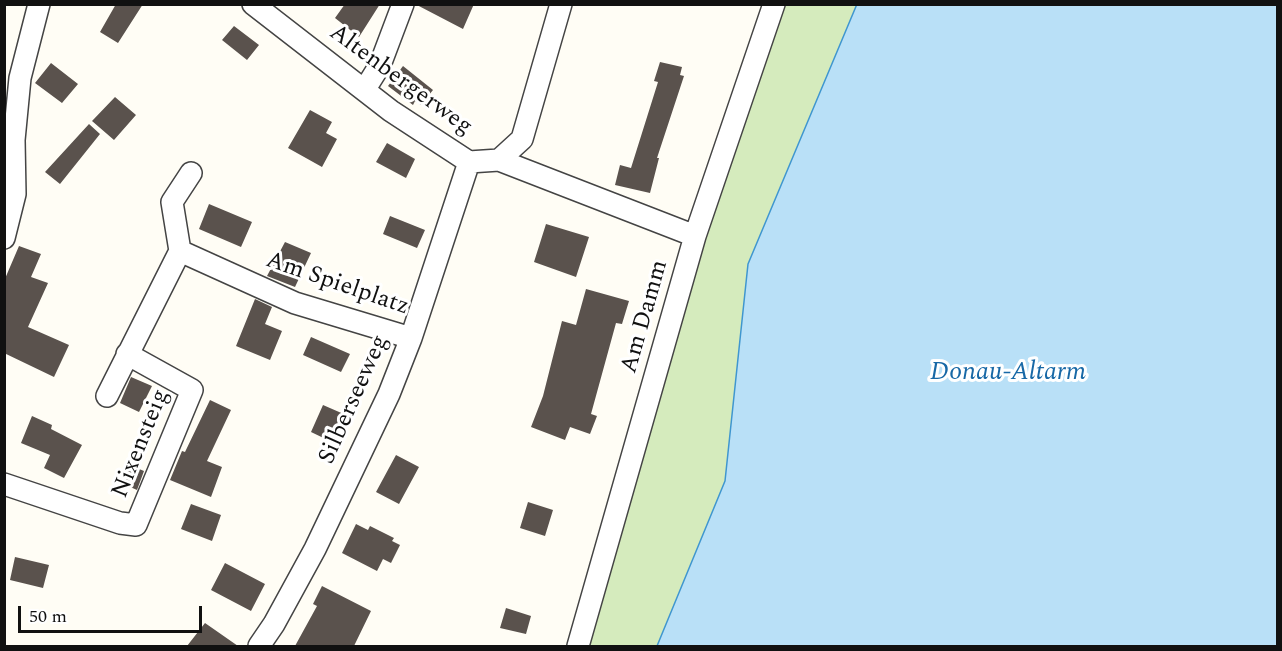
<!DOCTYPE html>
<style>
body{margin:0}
#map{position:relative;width:1282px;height:651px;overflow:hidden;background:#fffdf5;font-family:Spectral,serif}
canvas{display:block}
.frame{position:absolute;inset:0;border:6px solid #111;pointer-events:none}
.scale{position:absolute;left:18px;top:606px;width:184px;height:27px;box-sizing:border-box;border:3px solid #111;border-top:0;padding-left:8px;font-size:18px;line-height:21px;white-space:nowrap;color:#111;-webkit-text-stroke:4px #fff;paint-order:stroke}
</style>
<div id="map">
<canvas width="1282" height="651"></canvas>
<div class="frame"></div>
<div class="scale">50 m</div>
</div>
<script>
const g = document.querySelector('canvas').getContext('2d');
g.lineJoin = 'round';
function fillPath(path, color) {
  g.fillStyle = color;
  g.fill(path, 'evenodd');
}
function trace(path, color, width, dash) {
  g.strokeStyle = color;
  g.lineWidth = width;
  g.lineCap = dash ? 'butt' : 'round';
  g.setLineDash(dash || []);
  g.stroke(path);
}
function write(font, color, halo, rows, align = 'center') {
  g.font = font + ' Spectral,serif';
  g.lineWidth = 6;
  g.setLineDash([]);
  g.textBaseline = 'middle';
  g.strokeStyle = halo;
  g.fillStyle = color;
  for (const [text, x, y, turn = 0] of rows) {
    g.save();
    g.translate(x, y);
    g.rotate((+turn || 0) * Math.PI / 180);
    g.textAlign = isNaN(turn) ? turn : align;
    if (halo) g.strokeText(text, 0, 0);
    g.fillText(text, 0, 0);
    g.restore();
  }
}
fillPath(new Path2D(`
 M 783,5 L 857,5 L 748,264 L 725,481 L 657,646 L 585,646 L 704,241 Z`), '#d5ebbd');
const water = new Path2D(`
 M 857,4 L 1277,5 L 1277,646 L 657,646 L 725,481 L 748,264 Z`);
fillPath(water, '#b9e0f7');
trace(water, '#3f96cf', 1.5);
fillPath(new Path2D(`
 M 116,4 L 143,4 L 118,43 L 100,32 Z
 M 345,4 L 380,4 L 359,37 L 335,18 Z
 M 415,4 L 474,4 L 463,29 Z
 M 234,26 L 259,45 L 247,60 L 222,40 Z
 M 660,62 L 682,67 L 680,75 L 684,76 L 657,158 L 659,158 L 650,193 L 615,185 L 620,165 L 631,168 L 658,82 L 654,81 Z
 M 51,63 L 78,84 L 62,103 L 35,83 Z
 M 403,66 L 433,90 L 421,105 L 415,101 L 413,105 L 388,86 Z
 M 115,97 L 136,115 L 114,140 L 92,121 Z
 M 310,110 L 332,122 L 326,133 L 337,139 L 322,167 L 288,148 Z
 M 89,124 L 100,134 L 60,184 L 45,172 Z
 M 387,143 L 415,159 L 406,178 L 376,162 Z
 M 209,204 L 252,222 L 241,247 L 199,229 Z
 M 390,216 L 425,230 L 417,248 L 383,234 Z
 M 546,224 L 589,237 L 576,277 L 534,262 Z
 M 285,242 L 311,253 L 295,287 L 267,276 Z
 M 19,246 L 41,254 L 31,277 L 48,283 L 28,327 L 69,345 L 54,377 L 4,353 L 4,281 Z
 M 586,289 L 629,301 L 622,324 L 616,323 L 591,414 L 597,416 L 590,434 L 570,427 L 565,440 L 531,427 L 543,396 L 562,321 L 576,325 Z
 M 255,299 L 272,307 L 265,324 L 282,331 L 270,360 L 236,346 Z
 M 311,337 L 350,354 L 341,372 L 303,355 Z
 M 131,377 L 152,386 L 139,412 L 120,403 Z
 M 210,400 L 231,410 L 207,461 L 222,467 L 211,497 L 170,480 L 182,451 L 185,452 Z
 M 323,405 L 346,415 L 334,443 L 311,432 Z
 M 32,416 L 52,425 L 51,429 L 82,445 L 64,478 L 44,468 L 50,455 L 21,443 Z
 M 396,455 L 419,467 L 399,504 L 376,492 Z
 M 127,464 L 144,471 L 137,490 L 119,482 Z
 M 528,502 L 553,510 L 545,536 L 520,528 Z
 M 191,504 L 221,515 L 212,541 L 181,529 Z
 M 356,524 L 368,530 L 370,526 L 394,538 L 392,541 L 400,545 L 391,563 L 383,559 L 377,571 L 342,553 Z
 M 15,557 L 49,565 L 43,588 L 10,580 Z
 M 225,563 L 265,584 L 251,611 L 211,590 Z
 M 322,586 L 371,611 L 354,646 L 295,646 L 317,606 L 313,604 Z
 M 506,608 L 531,616 L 526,634 L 500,628 Z
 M 205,623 L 238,646 L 187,646 Z`), '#5a524d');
const minor = new Path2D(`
 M 253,4 L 391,111 L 469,162 L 499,160 L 695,236
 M 365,89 L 380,65 L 403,4
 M 499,160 L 522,139 L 561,4
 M 4,238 L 15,194 L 14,140 L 20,78 L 39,4
 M 180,251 L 172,202 L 191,173
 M 107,396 L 180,251 L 295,303 L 411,338
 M 4,484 L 120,523 L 136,525 L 192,390 L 127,354
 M 259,646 L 274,624 L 315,549 L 389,394 L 411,338 L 469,162
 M 578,646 L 695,236 L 774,4`);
trace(minor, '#444', 24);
trace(minor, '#fff', 21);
write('24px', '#111', '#fff', [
 ["Altenbergerweg",400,81,36],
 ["Am Spielplatz",337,285,19],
 ["Am Damm",646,317,-74],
 ["Silberseeweg",355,400,-66],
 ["Nixensteig",142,444,-68]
]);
write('italic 26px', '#1768a6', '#fff', [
 ["Donau-Altarm",1008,374]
]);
</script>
